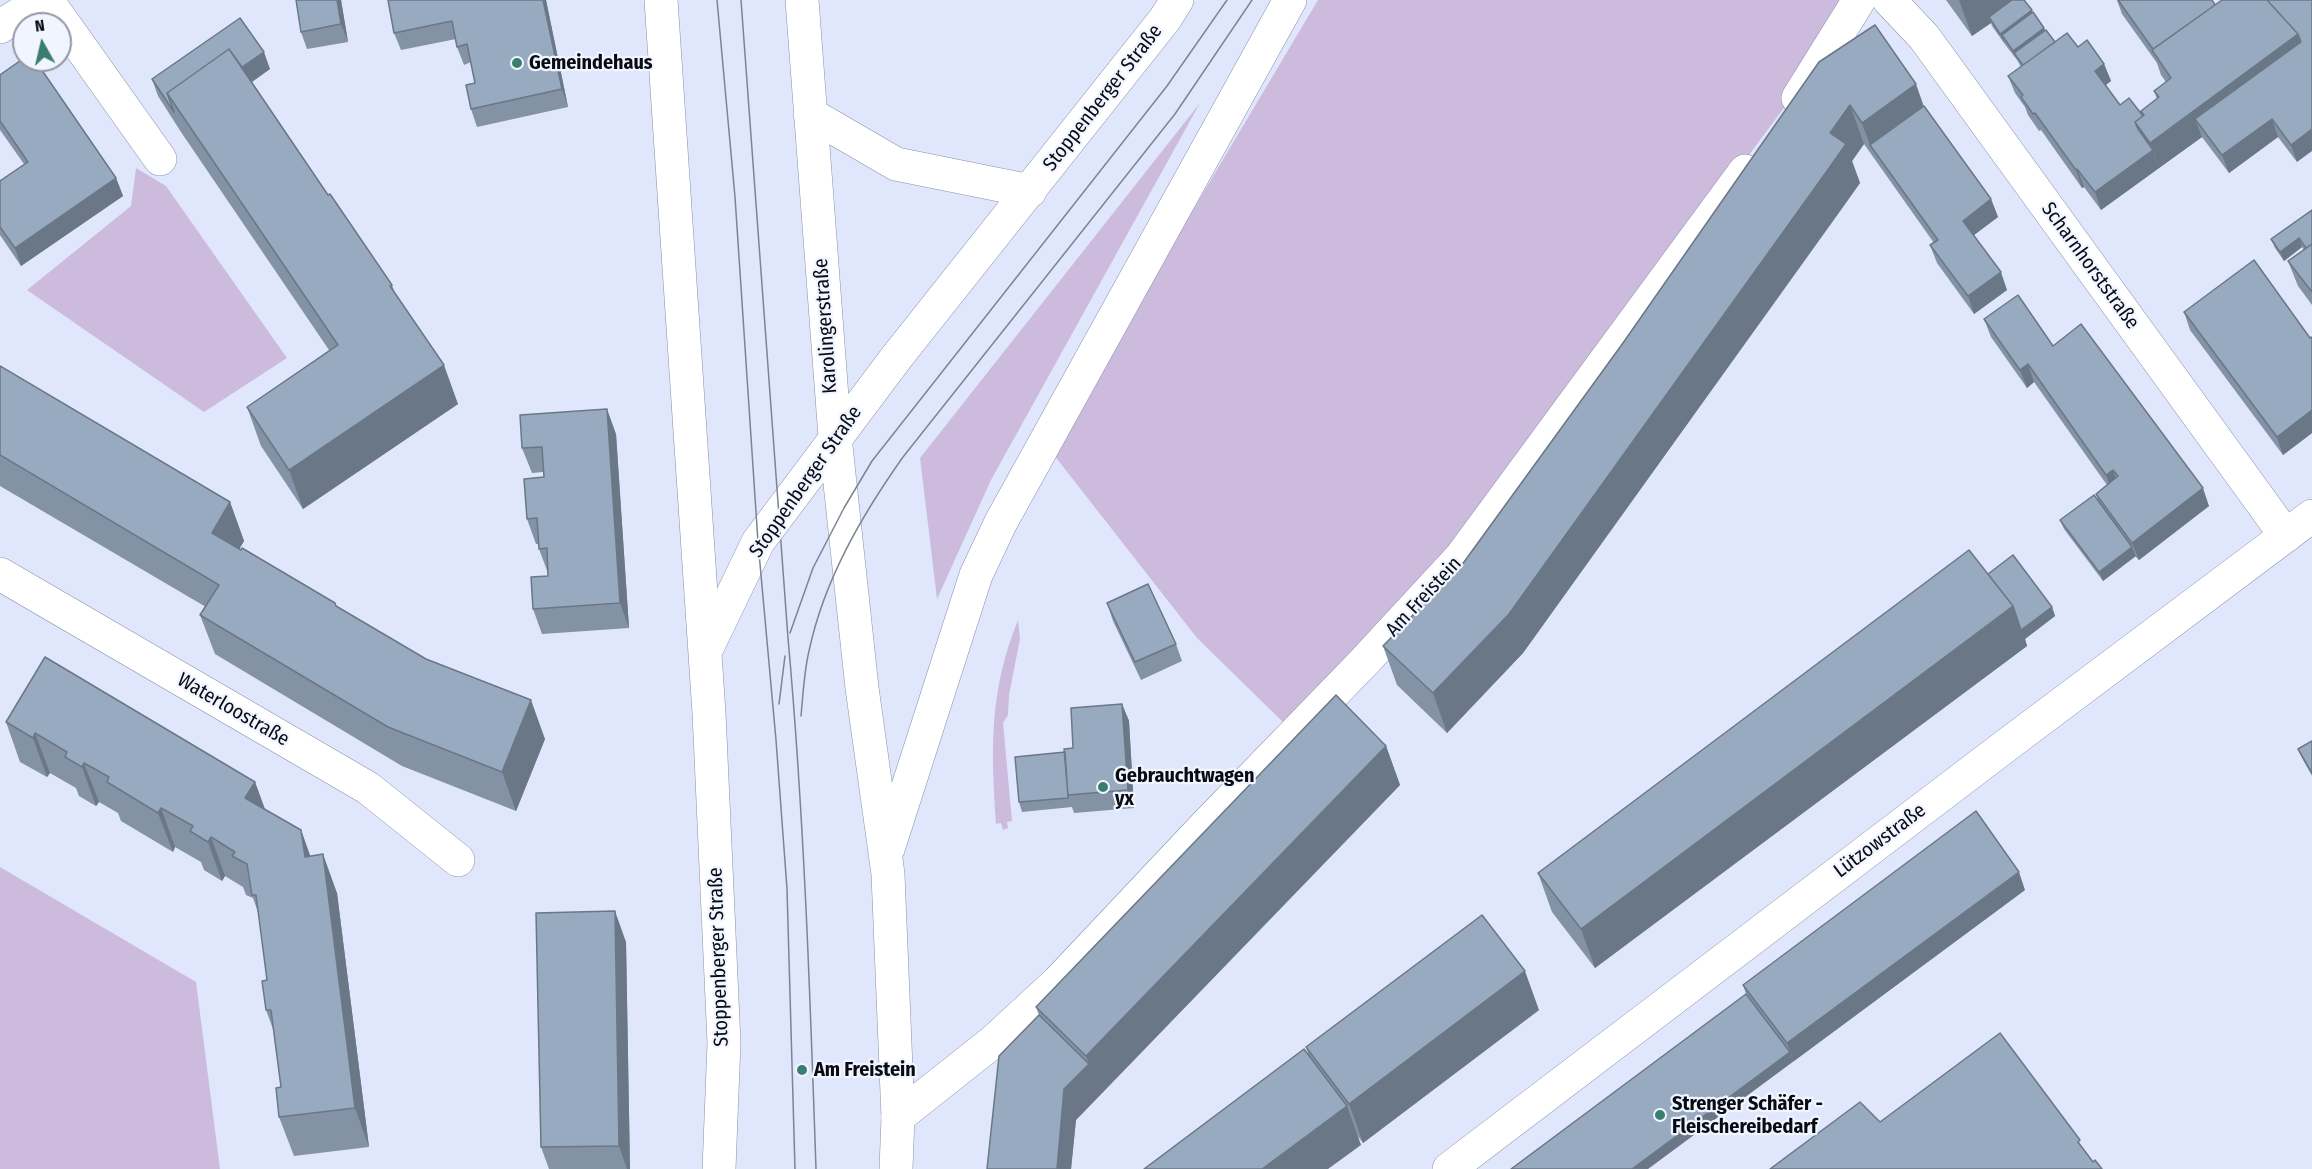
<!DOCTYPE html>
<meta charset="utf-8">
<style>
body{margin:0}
#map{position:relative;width:2312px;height:1169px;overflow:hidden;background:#e0e7fc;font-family:"Fira Sans Condensed",sans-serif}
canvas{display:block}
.north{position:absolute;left:12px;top:12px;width:60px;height:60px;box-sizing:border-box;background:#f1f5ff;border:2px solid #9497a1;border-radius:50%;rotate:352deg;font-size:16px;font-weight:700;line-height:24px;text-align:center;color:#090b13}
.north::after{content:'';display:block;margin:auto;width:21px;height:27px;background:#3b7e6f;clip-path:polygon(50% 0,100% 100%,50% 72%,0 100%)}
</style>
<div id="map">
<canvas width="2312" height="1169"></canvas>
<div class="north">N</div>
</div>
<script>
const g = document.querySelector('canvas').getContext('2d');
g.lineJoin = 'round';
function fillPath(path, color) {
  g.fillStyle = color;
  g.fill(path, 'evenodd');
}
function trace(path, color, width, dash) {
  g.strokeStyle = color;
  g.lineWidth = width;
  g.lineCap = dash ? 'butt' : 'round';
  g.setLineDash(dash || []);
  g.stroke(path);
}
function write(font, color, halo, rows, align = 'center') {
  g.font = font + ' "Fira Sans Condensed",sans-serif';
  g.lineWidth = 4.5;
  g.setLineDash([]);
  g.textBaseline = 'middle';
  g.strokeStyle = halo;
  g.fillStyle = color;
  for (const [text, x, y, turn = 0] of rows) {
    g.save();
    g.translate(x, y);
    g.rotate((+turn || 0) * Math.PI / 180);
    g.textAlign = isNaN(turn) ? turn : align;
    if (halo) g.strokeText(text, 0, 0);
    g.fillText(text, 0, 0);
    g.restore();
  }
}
fillPath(new Path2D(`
 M 1318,0 L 1853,0 L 1803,82 L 1455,553 L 1289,728 L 1197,638 L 1050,450 Z
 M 1200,103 L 991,480 L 937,599 L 920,458 Z
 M 136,168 L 166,186 L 287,358 L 204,412 L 27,290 L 131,206 Z
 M 1018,620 L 1020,639 L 1009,695 L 1008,715 L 1003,723 L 1012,821 L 1007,822 L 1008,828 L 1003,830 L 1001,823 L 996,824 C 991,748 989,692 1018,620 Z
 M 0,867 L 196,982 L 220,1169 L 0,1169 Z`), '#cdbbde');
const pedestrian = new Path2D(`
 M 47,0 L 160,159
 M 0,27 L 41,0`);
const minor = new Path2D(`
 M 1889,0 L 1924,37 L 2286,536
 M 1798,98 L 1859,0
 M 0,574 L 368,788 L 458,860
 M 898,1117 L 994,1041 L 1058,982 L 1205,826 L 1364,662 L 1461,557 L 1745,171
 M 1449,1169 L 2012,741 L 2312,516`);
const secondary = new Path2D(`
 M 661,0 L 709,713 L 724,1043 L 719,1169
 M 802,0 L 835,437 L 862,688 L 888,874 L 898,1117 L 896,1169
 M 810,114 L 896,164 L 1030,191
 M 706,650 L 758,542 L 896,358 L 1165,19 L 1177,0
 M 888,849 L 976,575 L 1001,522 L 1290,0`);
trace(pedestrian, '#8991a9', 34);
trace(minor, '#8991a9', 34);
trace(secondary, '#8991a9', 34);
trace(pedestrian, '#fff', 33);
trace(minor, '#fff', 33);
trace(secondary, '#fff', 33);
trace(new Path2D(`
 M 717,0 L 735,197 L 758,542 L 776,740 L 787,889 L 795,1169
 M 741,0 L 788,638 C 804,815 810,992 816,1169
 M 790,633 L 813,568 L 844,508 L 872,461 L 1167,86 L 1227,0
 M 779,704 L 785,656
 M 801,716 C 803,695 804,672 809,651 C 824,580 862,515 903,457 L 1175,114 L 1252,0`), '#7e8392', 1.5);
fillPath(new Path2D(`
 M 296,0 L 341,0 L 348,42 L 307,49 L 301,32 Z
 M 546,0 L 568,107 L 477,127 L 471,109 L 475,83 L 471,62 L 464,65 L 457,47 L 456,39 L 401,50 L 394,33 Z
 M 1946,0 L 2024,0 L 2045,30 L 2055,42 L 2078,47 L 2104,64 L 2111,81 L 2106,85 L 2120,105 L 2143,116 L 2141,111 L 2157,99 L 2154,91 L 2166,82 L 2161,75 L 2157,63 L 2122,14 L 2117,0 L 2212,0 L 2215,5 L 2312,0 L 2297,162 L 2278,137 L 2229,173 L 2202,137 L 2101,210 L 2084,187 L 2082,188 L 2041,130 L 2039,131 L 2028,115 L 2025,107 L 2015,93 L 2008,76 L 2021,67 L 2017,60 L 2004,43 L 1992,26 L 1991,23 L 1972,36 Z
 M 1819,62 L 1924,106 L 1991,199 L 1998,217 L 1974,235 L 2007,290 L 1974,314 L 1937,263 L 1930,245 L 1934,243 L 1864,144 L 1852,161 L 1860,183 L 1841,210 L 1523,653 L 1447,733 L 1397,685 L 1383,646 L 1464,562 L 1623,343 Z
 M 270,69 L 252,82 L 328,195 L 392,285 L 395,293 L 458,404 L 303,509 L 261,446 L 247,407 L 329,350 L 181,132 L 158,96 L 152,79 Z
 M 0,75 L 116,178 L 123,196 L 21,266 L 0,235 L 0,181 L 24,164 L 0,130 Z
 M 2312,210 L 2312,305 L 2298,286 L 2288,261 L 2304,250 L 2302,247 L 2284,261 L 2275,248 L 2271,239 Z
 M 2184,312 L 2310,338 L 2312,337 L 2312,433 L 2283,455 L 2190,330 Z
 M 1984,319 L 2053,346 L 2209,506 L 2139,560 L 2135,556 L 2103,581 L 2064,529 L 2060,520 L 2099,502 L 2096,494 L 2107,485 L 2034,382 L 2027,388 L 1991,337 Z
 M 0,366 L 230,502 L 244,541 L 239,549 L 335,603 L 336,606 L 545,739 L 516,811 L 402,766 L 215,654 L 200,615 L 206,607 L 0,486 Z
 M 616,434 L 629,628 L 542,634 L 533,609 L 548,576 L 548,573 L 539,549 L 539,544 L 536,544 L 527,519 L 544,477 L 543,472 L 532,473 L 522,448 Z
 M 1107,603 L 1176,644 L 1182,661 L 1141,680 L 1113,621 Z
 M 2052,607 L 2055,616 L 2025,639 L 2027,646 L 1595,968 L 1552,912 L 1538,873 Z
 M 1122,704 L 1129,721 L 1134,808 L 1074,813 L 1072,807 L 1022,812 L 1019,802 L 1065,752 L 1073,748 Z
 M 6,722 L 255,782 L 265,809 L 301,830 L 310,856 L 337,893 L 369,1147 L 294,1156 L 279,1117 L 281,1087 L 273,1029 L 266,1010 L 267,980 L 259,915 L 253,898 L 246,895 L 243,887 L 225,876 L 222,881 L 204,870 L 201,862 L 175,847 L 173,852 L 121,821 L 118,813 L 99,802 L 96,806 L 79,796 L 76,788 L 50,773 L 47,777 L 20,762 Z
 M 2312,741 L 2312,776 L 2302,758 L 2298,749 Z
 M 1386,746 L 1400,785 L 1076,1120 L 1071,1169 L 987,1169 L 1039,1015 L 1036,1007 Z
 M 2025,890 L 1794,1061 L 1746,994 L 1743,985 Z
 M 626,942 L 630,1169 L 549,1169 L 541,1147 Z
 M 1539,1010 L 1363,1143 L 1357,1135 L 1361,1145 L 1309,1056 L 1306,1047 Z`), '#8392a4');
fillPath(new Path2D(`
 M 337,0 L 341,0 L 348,42 L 341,24 Z
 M 543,0 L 546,0 L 568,107 L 562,89 Z
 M 1959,0 L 2020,0 L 1989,17 L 1991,23 L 1972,36 Z
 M 2032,10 L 2035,19 L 2002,35 L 2004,43 L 2000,34 Z
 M 2044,28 L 2048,38 L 2014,53 L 2017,60 L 2013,51 Z
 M 2298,34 L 2308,59 L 2195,119 L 2202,137 L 2159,168 L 2150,143 Z
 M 264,52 L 270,69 L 189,126 L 179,111 Z
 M 2104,64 L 2111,81 L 2101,88 L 2095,71 Z
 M 1916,84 L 1930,124 L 1870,145 L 1862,123 Z
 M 1850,105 L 1864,144 L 1852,161 L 1860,183 L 1523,653 L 1447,733 L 1433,693 Z
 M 2272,119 L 2278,137 L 2229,173 L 2222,155 Z
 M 2312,129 L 2312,151 L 2297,162 L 2291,145 Z
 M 2153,150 L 2159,168 L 2101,210 L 2095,192 Z
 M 2077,169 L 2084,187 L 2082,188 L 2076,170 Z
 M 116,178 L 123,196 L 21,266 L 15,248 Z
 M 1991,199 L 1998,217 L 1970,238 L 1963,221 Z
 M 2299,238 L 2302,247 L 2284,261 L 2280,252 Z
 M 2001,272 L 2007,290 L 1974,314 L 1968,296 Z
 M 2028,364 L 2034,382 L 2027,388 L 2020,370 Z
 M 444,365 L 458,404 L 303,509 L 289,470 Z
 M 607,409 L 616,434 L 629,628 L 620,603 Z
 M 2312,410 L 2312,433 L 2283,455 L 2277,437 Z
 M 2113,470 L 2119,487 L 2112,492 L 2106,475 Z
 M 2203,488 L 2209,506 L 2139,560 L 2132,543 Z
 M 230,502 L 244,541 L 226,572 L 212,533 Z
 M 2132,547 L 2136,556 L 2103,581 L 2099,572 Z
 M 2013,606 L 2052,607 L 2055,616 L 2025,639 L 2027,646 L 1595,968 L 1581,929 Z
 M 531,700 L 545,739 L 516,811 L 502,772 Z
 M 1122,704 L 1129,721 L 1134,808 L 1128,790 Z
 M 35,733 L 50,773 L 47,777 L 33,738 Z
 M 1386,746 L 1400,785 L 1076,1120 L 1071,1169 L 1057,1169 L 1064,1089 L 1089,1064 L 1086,1056 Z
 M 84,763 L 99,802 L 96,806 L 82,767 Z
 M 255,782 L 269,821 L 245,798 Z
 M 161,808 L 175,847 L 173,852 L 158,813 Z
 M 301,830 L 315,869 L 305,857 Z
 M 211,837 L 225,876 L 222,881 L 208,842 Z
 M 323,854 L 337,893 L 369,1147 L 355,1108 Z
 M 2019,872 L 2025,890 L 1794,1061 L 1787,1043 Z
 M 615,911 L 626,942 L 630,1169 L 627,1169 L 619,1146 Z
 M 1525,971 L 1539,1010 L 1363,1143 L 1349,1104 Z
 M 1790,1052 L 1794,1061 L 1648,1169 L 1632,1169 Z
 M 1347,1106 L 1361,1145 L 1328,1169 L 1262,1169 Z`), '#6a7786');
const building = new Path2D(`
 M 296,0 L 337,0 L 341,24 L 301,32 Z
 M 388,0 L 543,0 L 562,89 L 471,109 L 466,85 L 475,83 L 467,44 L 457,47 L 452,21 L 394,33 Z
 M 2012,0 L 2024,0 L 2032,10 L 2000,34 L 1989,17 Z
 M 2118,0 L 2212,0 L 2215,5 L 2153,49 Z
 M 2222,0 L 2267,0 L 2298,34 L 2150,143 L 2135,122 L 2144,115 L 2141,111 L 2159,97 L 2154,91 L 2171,78 L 2152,50 Z
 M 2267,0 L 2312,0 L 2312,129 L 2291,145 L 2272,119 L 2222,155 L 2195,119 L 2301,42 L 2298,34 Z
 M 2033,12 L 2044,28 L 2013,51 L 2002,35 Z
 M 240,18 L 264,52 L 242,67 L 229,49 L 167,93 L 174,112 L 152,79 Z
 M 1875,25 L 1916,84 L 1862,123 L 1850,105 L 1830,133 L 1846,144 L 1827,171 L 1509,614 L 1433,693 L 1383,646 L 1464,562 L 1623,343 L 1819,62 Z
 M 2046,30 L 2055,42 L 2023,65 L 2014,53 Z
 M 2067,33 L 2078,47 L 2087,40 L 2104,64 L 2095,71 L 2120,105 L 2129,98 L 2143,116 L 2135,122 L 2138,129 L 2153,150 L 2095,192 L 2077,169 L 2076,170 L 2035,113 L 2033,114 L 2021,97 L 2023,95 L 2008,76 Z
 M 229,49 L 328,195 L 330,194 L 392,285 L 390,286 L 444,365 L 289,470 L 247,407 L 338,345 L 167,93 Z
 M 24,58 L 24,60 L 35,60 L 116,178 L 15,248 L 0,227 L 0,181 L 28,162 L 0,121 L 0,75 Z
 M 1924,106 L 1991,199 L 1963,221 L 2001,272 L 1968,296 L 1930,245 L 1938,240 L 1870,145 Z
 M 2312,210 L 2312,244 L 2306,248 L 2299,238 L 2280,252 L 2271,239 Z
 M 2312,244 L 2312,292 L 2288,261 Z
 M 2254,260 L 2310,338 L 2312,337 L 2312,410 L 2277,437 L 2184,312 Z
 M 2018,295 L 2053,346 L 2081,324 L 2203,488 L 2132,543 L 2096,494 L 2118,476 L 2113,470 L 2106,475 L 2028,364 L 2020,370 L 1984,319 Z
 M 0,366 L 230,502 L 212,533 L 241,550 L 242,548 L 335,603 L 336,606 L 426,659 L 531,700 L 502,772 L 388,727 L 200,615 L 219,585 L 0,455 Z
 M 607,409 L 620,603 L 533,609 L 531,577 L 548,576 L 547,548 L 539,549 L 537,518 L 527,519 L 524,479 L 544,477 L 542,447 L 522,448 L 520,415 Z
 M 2094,495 L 2132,547 L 2099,572 L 2060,520 Z
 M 1969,550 L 2013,606 L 1581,929 L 1538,873 Z
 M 2013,555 L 2052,607 L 2021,630 L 2013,606 L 1988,574 Z
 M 1148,584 L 1176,644 L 1135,662 L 1107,603 Z
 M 45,657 L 255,782 L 245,798 L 301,830 L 305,857 L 323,854 L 355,1108 L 279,1117 L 276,1088 L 281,1087 L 271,1010 L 266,1010 L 262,981 L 267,980 L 256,895 L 252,895 L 247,864 L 232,856 L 235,852 L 211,837 L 208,842 L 190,831 L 193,826 L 161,808 L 158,813 L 107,782 L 109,777 L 84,763 L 82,767 L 65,757 L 67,752 L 35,733 L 33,738 L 6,722 Z
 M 1336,695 L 1386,746 L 1086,1056 L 1036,1007 Z
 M 1122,704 L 1128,790 L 1068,795 L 1064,749 L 1073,748 L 1071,708 Z
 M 2312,741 L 2312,773 L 2298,749 Z
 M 1065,752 L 1068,798 L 1019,802 L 1015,757 Z
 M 1976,811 L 2019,872 L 1787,1043 L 1743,985 Z
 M 615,911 L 619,1146 L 541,1147 L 536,913 Z
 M 1482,915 L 1525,971 L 1349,1104 L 1306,1047 Z
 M 1746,994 L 1790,1052 L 1632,1169 L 1511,1169 Z
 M 1039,1015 L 1089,1064 L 1064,1089 L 1057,1169 L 987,1169 L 999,1056 Z
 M 2000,1033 L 2080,1140 L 2078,1142 L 2093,1162 L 2095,1160 L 2102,1169 L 1770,1169 L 1860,1102 L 1880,1122 Z
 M 1304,1049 L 1347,1106 L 1262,1169 L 1144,1169 Z`);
fillPath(building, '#98aabf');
trace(building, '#6a7786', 1.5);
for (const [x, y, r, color] of [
 [517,63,6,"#3b7e6f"],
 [1103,787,6,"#3b7e6f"],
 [802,1070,6,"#3b7e6f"],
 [1660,1115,6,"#3b7e6f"]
]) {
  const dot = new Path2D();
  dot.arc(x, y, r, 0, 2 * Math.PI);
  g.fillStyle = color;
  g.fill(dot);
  trace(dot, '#f1f5ff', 2);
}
write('bold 20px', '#090b13', '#f1f5ff', [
 ["Gemeindehaus",529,63],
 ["Gebrauchtwagen",1115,776],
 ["yx",1115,799],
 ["Am Freistein",814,1070],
 ["Strenger Schäfer -",1672,1104],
 ["Fleischereibedarf",1672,1127]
], 'left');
write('20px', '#090b13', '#f1f5ff', [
 ["Stoppenberger Straße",1103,98,-52],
 ["Scharnhorststraße",2090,266,54],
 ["Karolingerstraße",826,326,-94],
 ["Stoppenberger Straße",806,482,-55],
 ["Am Freistein",1424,597,-47],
 ["Waterloostraße",233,710,30],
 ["Lützowstraße",1880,841,-37],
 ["Stoppenberger Straße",719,957,-92]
]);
</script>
